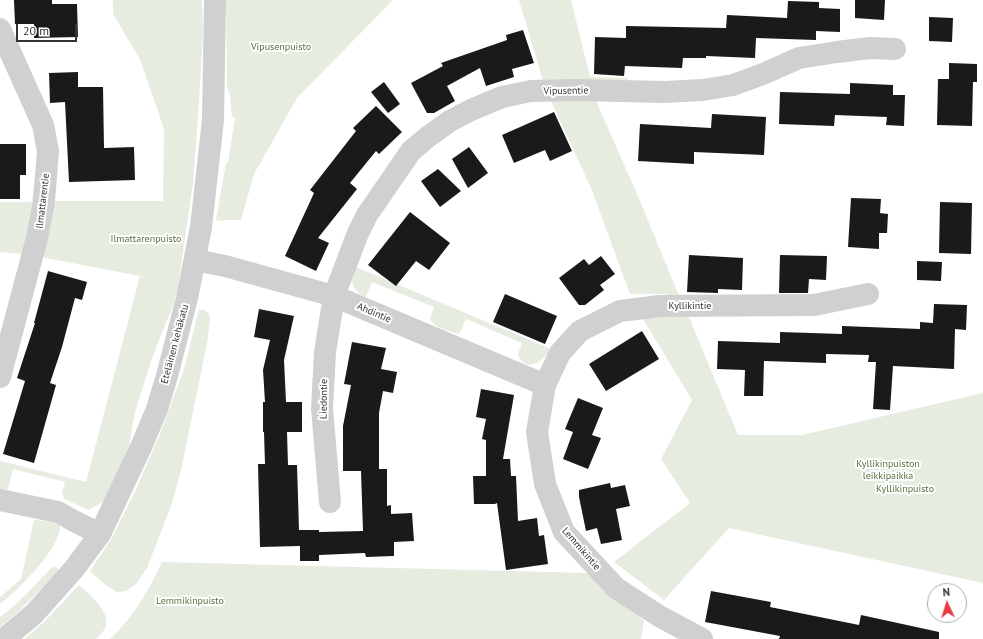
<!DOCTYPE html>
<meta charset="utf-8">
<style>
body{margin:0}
#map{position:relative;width:983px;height:639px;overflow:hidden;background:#fff;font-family:"PT Sans",sans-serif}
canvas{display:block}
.north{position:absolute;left:927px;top:583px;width:40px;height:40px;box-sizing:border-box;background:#fff;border:1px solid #adadad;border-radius:50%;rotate:356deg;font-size:11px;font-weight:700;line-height:16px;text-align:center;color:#333}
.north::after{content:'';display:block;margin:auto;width:14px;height:18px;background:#e63946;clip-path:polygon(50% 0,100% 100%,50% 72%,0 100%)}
.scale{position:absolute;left:16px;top:24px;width:61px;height:18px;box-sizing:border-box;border:2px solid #333;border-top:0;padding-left:5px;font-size:12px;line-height:14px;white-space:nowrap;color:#333;-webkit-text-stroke:3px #fff;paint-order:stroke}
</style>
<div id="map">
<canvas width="983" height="639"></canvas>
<div class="north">N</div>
<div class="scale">20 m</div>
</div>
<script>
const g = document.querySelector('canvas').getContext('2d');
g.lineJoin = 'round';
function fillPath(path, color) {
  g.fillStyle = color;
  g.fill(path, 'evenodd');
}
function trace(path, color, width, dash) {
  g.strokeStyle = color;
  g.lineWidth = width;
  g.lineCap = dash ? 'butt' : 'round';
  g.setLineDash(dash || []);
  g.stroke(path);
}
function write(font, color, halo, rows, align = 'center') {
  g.font = font + ' "PT Sans",sans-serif';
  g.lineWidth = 4;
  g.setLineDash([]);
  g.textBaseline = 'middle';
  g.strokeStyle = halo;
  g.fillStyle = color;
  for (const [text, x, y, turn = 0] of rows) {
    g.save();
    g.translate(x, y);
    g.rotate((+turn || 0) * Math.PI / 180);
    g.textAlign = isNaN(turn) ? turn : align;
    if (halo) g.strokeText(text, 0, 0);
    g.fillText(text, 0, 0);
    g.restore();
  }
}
fillPath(new Path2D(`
 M 113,0 L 202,0 L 203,30 L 199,102 L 193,183 L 178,286 L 174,303 L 152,358 L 135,412 L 129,446 L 114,484 L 103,502 L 89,510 L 64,499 L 62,492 L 65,482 L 13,469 L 8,489 L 0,491 L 0,461 L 86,482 L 140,276 L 41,257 L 55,201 L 163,201 L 164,129 L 140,59 L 113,14 Z
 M 226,0 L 393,0 L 297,98 L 254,174 L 241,220 L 226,220 L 224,221 L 216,220 L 226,163 L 228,163 L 235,117 L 232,117 L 230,95 L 227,86 Z
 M 519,0 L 571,0 L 590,77 L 627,78 L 627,81 L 543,81 Z
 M 564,100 L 596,101 L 638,196 L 679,296 C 662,293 647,293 630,294 L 591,188 L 551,101 Z
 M 34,185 L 38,185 L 22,254 L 0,252 L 0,202 L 32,202 Z
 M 356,267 L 551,349 C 543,361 526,375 518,354 L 522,343 L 466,319 L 459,334 C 449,331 435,329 430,319 L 434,307 L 372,282 L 365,298 C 352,287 349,284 356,267 Z
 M 199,309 L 205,310 L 209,314 L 210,319 L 207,343 L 182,466 L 172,503 L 147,568 L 136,584 L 126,591 L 117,592 L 104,584 L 90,571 L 112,538 L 137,487 L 162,429 L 184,369 Z
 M 640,314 L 688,315 L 738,435 L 802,435 L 983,393 L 983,583 L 729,528 L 664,600 L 614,562 L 690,503 L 661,459 L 692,400 Z
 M 34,520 L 53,522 L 60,526 C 61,548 17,591 0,604 L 0,597 L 21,579 Z
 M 162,562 L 587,573 L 644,621 L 641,639 L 110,639 C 134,617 148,591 162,562 Z
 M 53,566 L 60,570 L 18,612 L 0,627 L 0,617 C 20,602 36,584 53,566 Z
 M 79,585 C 89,594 110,611 106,626 C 104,631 100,635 96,639 L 24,639 L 43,623 Z`), '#e6ecdf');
fillPath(new Path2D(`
 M 14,0 L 52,0 L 52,4 L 77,4 L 78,37 L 34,38 L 34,24 L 15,24 Z
 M 855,0 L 885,0 L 884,20 L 855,18 Z
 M 788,1 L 819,2 L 819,8 L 840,9 L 840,32 L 816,31 L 816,40 L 756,38 L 755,58 L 706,56 L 706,58 L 683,58 L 682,68 L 625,66 L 624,76 L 594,74 L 595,37 L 626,38 L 626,26 L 726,28 L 727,15 L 787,18 Z
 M 929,17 L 953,18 L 952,42 L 929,41 Z
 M 523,30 L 534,63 L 512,69 L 514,77 L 486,86 L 480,68 L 447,86 L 455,101 L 434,113 L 427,113 L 411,83 L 443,66 L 441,63 L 507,40 L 506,35 Z
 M 949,63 L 977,64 L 977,82 L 973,82 L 972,126 L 937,125 L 938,79 L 949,79 Z
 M 78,72 L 78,87 L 103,87 L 104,148 L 134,147 L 135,180 L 69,182 L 65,102 L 50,103 L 49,73 Z
 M 384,82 L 400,104 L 388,113 L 371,92 Z
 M 850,83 L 893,85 L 893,95 L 905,95 L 904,126 L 886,125 L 887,117 L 835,115 L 834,126 L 779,124 L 780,92 L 850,94 Z
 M 376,106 L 402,132 L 379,154 L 376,151 L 350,183 L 357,189 L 318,238 L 329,243 L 316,271 L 285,256 L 314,193 L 310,190 L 356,131 L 353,128 Z
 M 554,112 L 572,151 L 550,161 L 545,150 L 514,163 L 502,135 Z
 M 712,114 L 766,117 L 764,155 L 694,152 L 694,164 L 638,161 L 640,124 L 711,128 Z
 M 0,144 L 26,144 L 26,175 L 20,175 L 20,199 L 0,199 Z
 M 469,147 L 488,173 L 468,188 L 452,159 Z
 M 438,169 L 461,191 L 440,207 L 421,181 Z
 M 851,198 L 881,199 L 880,213 L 888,214 L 887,233 L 879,233 L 879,249 L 848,247 Z
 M 940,202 L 972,203 L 971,254 L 939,253 Z
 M 410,212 L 450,243 L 429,270 L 416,261 L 396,286 L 368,265 Z
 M 689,255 L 743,258 L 742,290 L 718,289 L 718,293 L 687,292 Z
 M 780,255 L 827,256 L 826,280 L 809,279 L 808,293 L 779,293 Z
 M 601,256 L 615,274 L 600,285 L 604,290 L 585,305 L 579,305 L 559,278 L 584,259 L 589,265 Z
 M 917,261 L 942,262 L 941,281 L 917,280 Z
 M 48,271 L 87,282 L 82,300 L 75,298 L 62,347 L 50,383 L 56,385 L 34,463 L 3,454 L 25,381 L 17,378 L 35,323 L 34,323 Z
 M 505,294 L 557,316 L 545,344 L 493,322 Z
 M 934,304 L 967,305 L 966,330 L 955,329 L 954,369 L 893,366 L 890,410 L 873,409 L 876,362 L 868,362 L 869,355 L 826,354 L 826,363 L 764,361 L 763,396 L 744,396 L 745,370 L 717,369 L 718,341 L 780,343 L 780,332 L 842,334 L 842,326 L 920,329 L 920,322 L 933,323 Z
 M 259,309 L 294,316 L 284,360 L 286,402 L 302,402 L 302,432 L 287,432 L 288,465 L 297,465 L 299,530 L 319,530 L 319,532 L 363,531 L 361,471 L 343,471 L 343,426 L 351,385 L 344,384 L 352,342 L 386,348 L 381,369 L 397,372 L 393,393 L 383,391 L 379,413 L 379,469 L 387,469 L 387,506 L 391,505 L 391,514 L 412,513 L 414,541 L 394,542 L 394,556 L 366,557 L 365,553 L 319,555 L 319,561 L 300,561 L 300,546 L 260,547 L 258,464 L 265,464 L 264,432 L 263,432 L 263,402 L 265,402 L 263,370 L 270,340 L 254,337 Z
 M 642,331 L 659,359 L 606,391 L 589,364 Z
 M 481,389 L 514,395 L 503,459 L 510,459 L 511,476 L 516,476 L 518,521 L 537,518 L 539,536 L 544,535 L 548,564 L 506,570 L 497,503 L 495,504 L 474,504 L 473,476 L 486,476 L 486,440 L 482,439 L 486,419 L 476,417 Z
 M 578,398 L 603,408 L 592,435 L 601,438 L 588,469 L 563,459 L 573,432 L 565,429 Z
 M 610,483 L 611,488 L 625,485 L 630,506 L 616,509 L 622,540 L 601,544 L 597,528 L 586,531 L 579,497 L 579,490 Z
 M 711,591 L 771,602 L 770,607 L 859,625 L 861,615 L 939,632 L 939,639 L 779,639 L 780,636 L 705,622 Z`), '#1a1a1a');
trace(new Path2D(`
 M 0,29 L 43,125 L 48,151 L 44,201 L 37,238 L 0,377
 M 195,260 L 225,266 L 334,296 L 545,385
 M 0,500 L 58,512 L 74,521 L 100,534
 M 330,502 L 322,408 L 325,352 L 334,296 L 358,233 L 367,215 L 411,151 L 429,136 L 450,121 L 471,110 L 502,97 L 531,91 L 575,90 L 665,92 L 703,90 L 733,85 L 763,74 L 799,58 L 837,52 L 870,48 L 895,49
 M 702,639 L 659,616 L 616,588 L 564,532 L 545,484 L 537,432 L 545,385 L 560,353 L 580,331 L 620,311 L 660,306 L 814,305 L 868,294`), '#d0d0d0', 22);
trace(new Path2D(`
 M 4,639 L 34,614 L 74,569 L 100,534 L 141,447 L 157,409 L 167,376 L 187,298 L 201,227 L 213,120 L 215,0`), '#d0d0d0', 22);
write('10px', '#56703f', '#fff', [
 ["Vipusenpuisto",281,47],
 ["Ilmattarenpuisto",146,239],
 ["Kyllikinpuiston",888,464],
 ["leikkipaikka",888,476],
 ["Kyllikinpuisto",905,489],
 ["Lemmikinpuisto",190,601]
]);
write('10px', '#333', '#fff', [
 ["Vipusentie",566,91,-1],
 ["Ilmattarentie",43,201,-83],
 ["Kyllikintie",690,306],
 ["Ahdintie",374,313,23],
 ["Eteläinen kehäkatu",175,344,-75],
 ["Liedontie",324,399,-89],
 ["Lemmikintie",581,549,49]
]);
</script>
